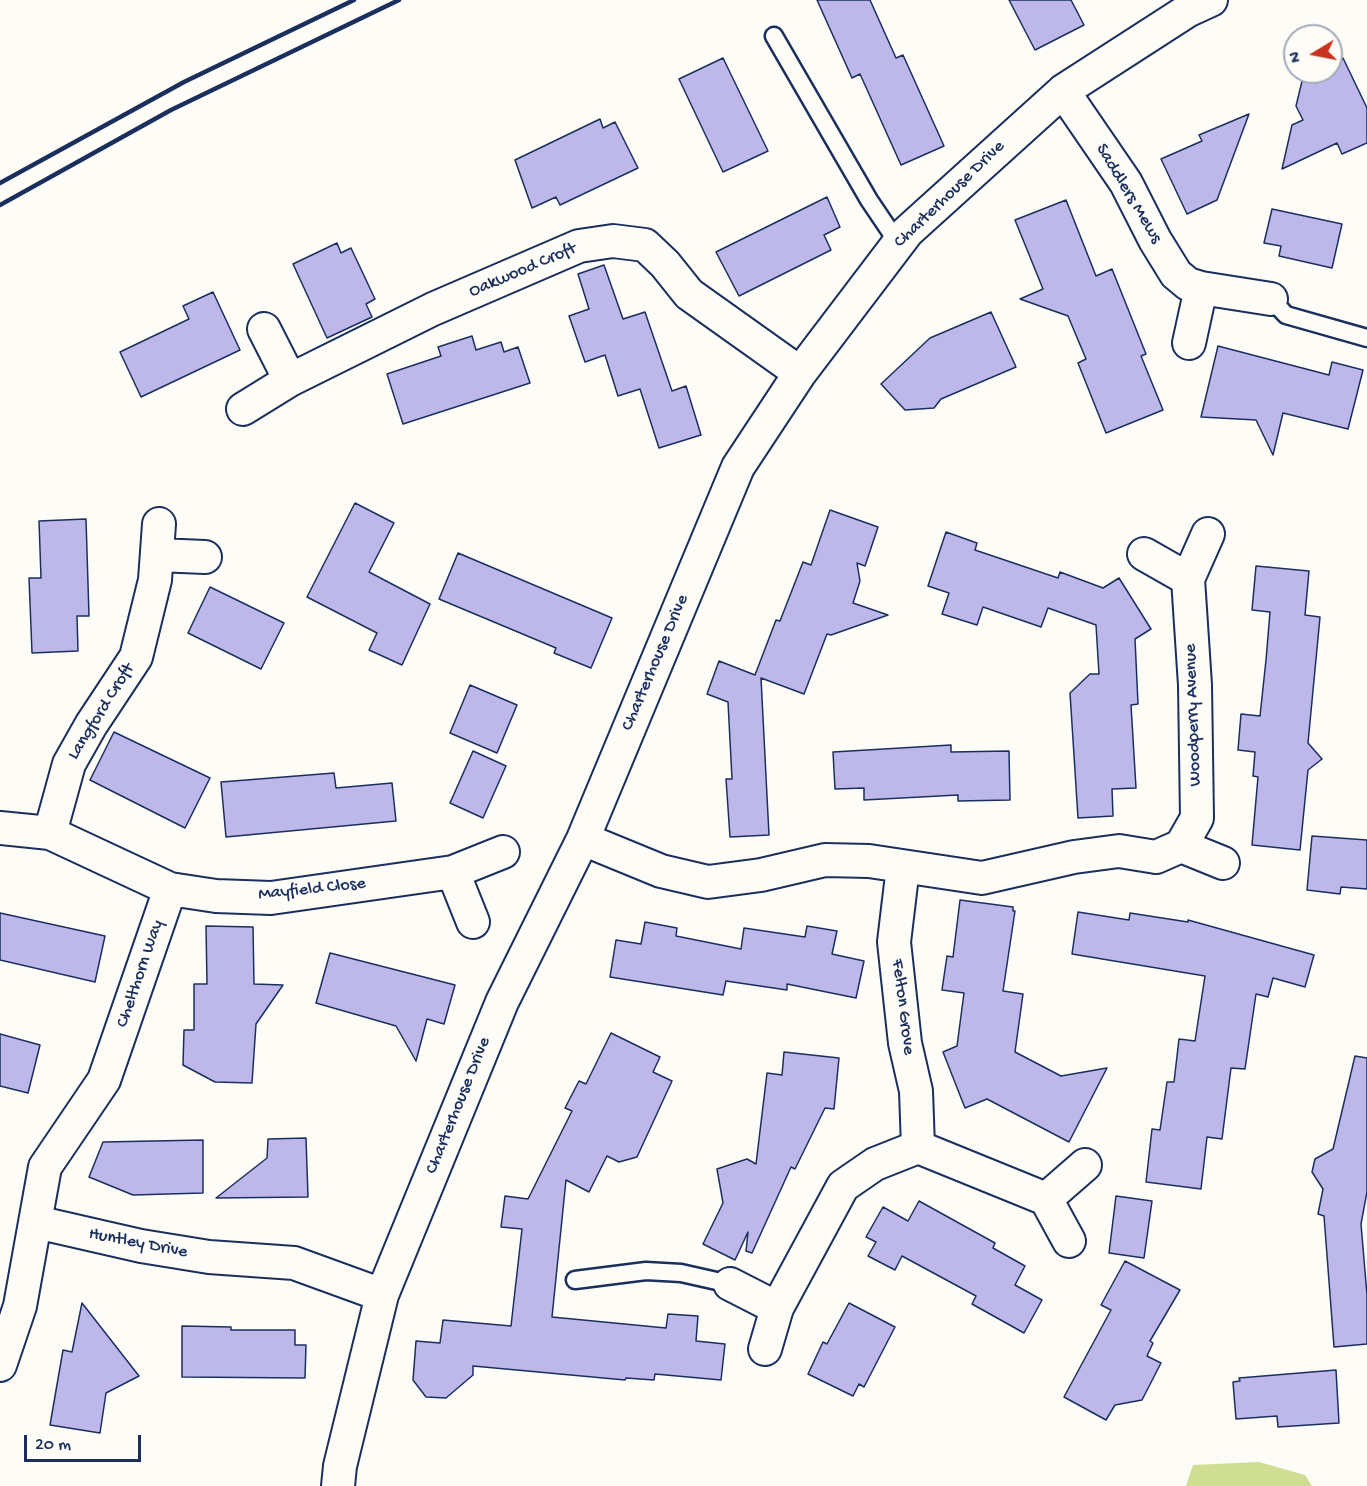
<!DOCTYPE html>
<style>
body{margin:0}
#map{position:relative;width:1367px;height:1486px;overflow:hidden;background:#fdfcf7;font-family:"Gochi Hand",sans-serif}
canvas{display:block}
.north{position:absolute;left:1283px;top:24px;width:60px;height:60px;box-sizing:border-box;background:#fdfcf7;border:2px solid #a3aaba;border-radius:50%;rotate:260deg;font-size:16px;font-weight:700;line-height:24px;text-align:center;color:#1b2f5e}
.north::after{content:'';display:block;margin:auto;width:21px;height:27px;background:#c8321e;clip-path:polygon(50% 0,100% 100%,50% 72%,0 100%)}
.scale{position:absolute;left:24px;top:1435px;width:117px;height:27px;box-sizing:border-box;border:3px solid #1b2f5e;border-top:0;padding-left:8px;font-size:18px;line-height:21px;white-space:nowrap;color:#1b2f5e;-webkit-text-stroke:4px #fdfcf7;paint-order:stroke}
</style>
<div id="map">
<canvas width="1367" height="1486"></canvas>
<div class="north">N</div>
<div class="scale">20 m</div>
</div>
<script>
const g = document.querySelector('canvas').getContext('2d');
g.lineJoin = 'round';
function fillPath(path, color) {
  g.fillStyle = color;
  g.fill(path, 'evenodd');
}
function trace(path, color, width, dash) {
  g.strokeStyle = color;
  g.lineWidth = width;
  g.lineCap = dash ? 'butt' : 'round';
  g.setLineDash(dash || []);
  g.stroke(path);
}
function write(font, color, halo, rows, align = 'center') {
  g.font = font + ' "Gochi Hand",sans-serif';
  g.lineWidth = 6;
  g.setLineDash([]);
  g.textBaseline = 'middle';
  g.strokeStyle = halo;
  g.fillStyle = color;
  for (const [text, x, y, turn = 0] of rows) {
    g.save();
    g.translate(x, y);
    g.rotate((+turn || 0) * Math.PI / 180);
    g.textAlign = isNaN(turn) ? turn : align;
    if (halo) g.strokeText(text, 0, 0);
    g.fillText(text, 0, 0);
    g.restore();
  }
}
fillPath(new Path2D(`
 M 1259,1462 L 1305,1475 L 1312,1486 L 1186,1486 L 1193,1465 Z`), '#cfde92');
const building = new Path2D(`
 M 817,0 L 870,0 L 896,58 L 903,55 L 944,146 L 901,165 L 860,74 L 852,78 Z
 M 1009,0 L 1071,0 L 1084,25 L 1035,50 Z
 M 723,58 L 768,151 L 723,172 L 679,79 Z
 M 1343,58 L 1367,108 L 1367,143 L 1342,154 L 1337,143 L 1282,169 L 1292,125 L 1303,120 L 1296,106 L 1303,77 L 1314,72 L 1331,72 L 1331,64 Z
 M 1249,114 L 1217,200 L 1187,214 L 1161,159 L 1202,141 L 1199,135 Z
 M 600,119 L 603,128 L 615,122 L 638,168 L 560,205 L 556,197 L 532,208 L 515,160 Z
 M 827,197 L 840,227 L 824,235 L 831,250 L 739,296 L 716,252 Z
 M 1066,200 L 1096,276 L 1112,269 L 1146,354 L 1141,356 L 1163,410 L 1106,433 L 1078,363 L 1086,359 L 1068,316 L 1020,299 L 1043,289 L 1015,220 Z
 M 1272,209 L 1342,224 L 1332,268 L 1279,256 L 1281,246 L 1264,243 Z
 M 337,243 L 341,253 L 351,248 L 375,299 L 366,304 L 372,317 L 327,338 L 293,264 Z
 M 604,265 L 623,319 L 645,312 L 672,391 L 686,386 L 701,435 L 659,448 L 640,389 L 618,396 L 605,355 L 585,362 L 569,316 L 589,309 L 578,274 Z
 M 213,292 L 240,350 L 141,397 L 120,352 L 189,319 L 183,306 Z
 M 991,312 L 1016,367 L 941,399 L 934,408 L 905,410 L 881,384 L 930,338 Z
 M 472,336 L 476,350 L 501,342 L 504,352 L 518,347 L 530,383 L 403,424 L 387,374 L 441,356 L 438,347 Z
 M 1218,346 L 1329,375 L 1332,362 L 1363,370 L 1348,429 L 1283,413 L 1273,455 L 1256,420 L 1201,417 Z
 M 355,503 L 394,523 L 369,572 L 430,604 L 402,665 L 369,650 L 377,633 L 307,597 Z
 M 830,510 L 878,527 L 865,566 L 857,563 L 860,581 L 853,603 L 888,615 L 831,635 L 827,634 L 804,694 L 761,678 L 769,835 L 730,837 L 726,779 L 732,779 L 728,702 L 707,694 L 719,661 L 755,675 L 776,620 L 780,621 L 803,562 L 811,565 Z
 M 86,519 L 89,616 L 77,616 L 78,651 L 32,653 L 29,578 L 41,578 L 39,521 Z
 M 946,532 L 977,543 L 975,550 L 1058,578 L 1060,572 L 1103,588 L 1119,578 L 1151,629 L 1135,639 L 1138,704 L 1131,705 L 1136,788 L 1112,789 L 1113,816 L 1078,818 L 1070,693 L 1090,674 L 1099,674 L 1096,625 L 1048,608 L 1041,627 L 983,607 L 977,625 L 942,614 L 949,593 L 928,586 Z
 M 458,553 L 612,618 L 591,668 L 554,653 L 556,648 L 439,599 Z
 M 1256,566 L 1309,571 L 1305,615 L 1320,617 L 1308,743 L 1322,759 L 1308,770 L 1300,850 L 1252,845 L 1258,777 L 1253,776 L 1255,752 L 1238,750 L 1241,714 L 1260,716 L 1266,660 L 1270,612 L 1252,610 Z
 M 210,587 L 284,623 L 261,669 L 188,633 Z
 M 470,685 L 517,705 L 497,753 L 450,733 Z
 M 114,732 L 210,778 L 185,828 L 90,780 Z
 M 951,745 L 951,752 L 1009,751 L 1010,800 L 958,801 L 958,795 L 864,800 L 864,788 L 835,789 L 833,752 Z
 M 473,751 L 506,766 L 483,818 L 450,803 Z
 M 334,773 L 336,788 L 392,783 L 396,821 L 226,837 L 221,782 Z
 M 1312,836 L 1367,840 L 1367,889 L 1341,887 L 1340,894 L 1307,890 Z
 M 960,900 L 1013,907 L 1013,911 L 1015,911 L 1003,991 L 1023,994 L 1015,1052 L 1061,1076 L 1107,1068 L 1069,1142 L 987,1099 L 965,1108 L 943,1052 L 957,1046 L 964,993 L 942,990 L 947,956 L 953,957 Z
 M 1078,912 L 1129,920 L 1130,913 L 1188,922 L 1188,920 L 1314,955 L 1305,987 L 1273,978 L 1268,997 L 1256,994 L 1245,1069 L 1231,1068 L 1222,1139 L 1207,1137 L 1201,1189 L 1146,1182 L 1152,1129 L 1160,1130 L 1167,1082 L 1174,1082 L 1179,1039 L 1195,1041 L 1205,976 L 1072,954 Z
 M 0,913 L 105,936 L 95,982 L 0,960 Z
 M 645,922 L 677,928 L 676,936 L 741,949 L 744,928 L 805,937 L 807,926 L 837,931 L 832,954 L 864,961 L 856,998 L 787,984 L 787,990 L 726,981 L 723,995 L 610,977 L 616,940 L 641,944 Z
 M 206,926 L 253,927 L 254,984 L 283,985 L 256,1024 L 252,1083 L 215,1082 L 183,1065 L 184,1030 L 194,1030 L 194,984 L 207,984 Z
 M 330,953 L 455,985 L 444,1024 L 427,1019 L 416,1061 L 396,1026 L 316,1003 Z
 M 611,1033 L 660,1057 L 653,1072 L 672,1081 L 637,1157 L 619,1162 L 607,1156 L 589,1192 L 566,1180 L 552,1317 L 666,1328 L 668,1314 L 698,1316 L 696,1341 L 725,1344 L 721,1380 L 655,1374 L 654,1380 L 626,1378 L 625,1380 L 473,1366 L 473,1375 L 446,1398 L 426,1397 L 413,1380 L 416,1341 L 440,1343 L 443,1320 L 511,1326 L 522,1229 L 501,1227 L 505,1196 L 528,1199 L 572,1111 L 565,1108 L 579,1081 L 586,1084 Z
 M 0,1034 L 40,1045 L 28,1093 L 0,1086 Z
 M 784,1052 L 839,1058 L 834,1109 L 825,1108 L 795,1169 L 791,1167 L 752,1253 L 746,1251 L 748,1232 L 735,1260 L 703,1244 L 723,1203 L 717,1169 L 747,1159 L 756,1164 L 767,1073 L 782,1075 Z
 M 1355,1056 L 1367,1058 L 1367,1192 L 1361,1224 L 1367,1295 L 1367,1344 L 1334,1347 L 1324,1216 L 1318,1214 L 1323,1189 L 1312,1172 L 1315,1159 L 1333,1149 Z
 M 306,1138 L 308,1197 L 216,1198 L 267,1158 L 268,1139 Z
 M 203,1140 L 203,1193 L 133,1195 L 89,1177 L 103,1142 Z
 M 1116,1196 L 1152,1201 L 1144,1258 L 1109,1253 Z
 M 919,1201 L 995,1243 L 993,1248 L 1025,1266 L 1015,1285 L 1042,1300 L 1024,1333 L 972,1304 L 976,1296 L 902,1256 L 895,1270 L 868,1256 L 876,1242 L 866,1237 L 883,1207 L 908,1221 Z
 M 1125,1261 L 1180,1290 L 1150,1341 L 1153,1343 L 1147,1356 L 1161,1363 L 1142,1400 L 1115,1405 L 1106,1420 L 1064,1397 L 1111,1310 L 1101,1305 Z
 M 82,1303 L 139,1376 L 106,1393 L 100,1433 L 50,1425 L 63,1350 L 72,1352 Z
 M 849,1303 L 895,1327 L 864,1387 L 859,1384 L 853,1396 L 808,1374 L 823,1342 L 827,1344 Z
 M 182,1326 L 231,1327 L 231,1330 L 295,1330 L 295,1345 L 306,1345 L 305,1378 L 182,1377 Z
 M 1336,1370 L 1339,1423 L 1278,1427 L 1277,1416 L 1236,1419 L 1233,1382 L 1240,1381 L 1239,1378 Z`);
fillPath(building, '#beb8ea');
trace(building, '#1b2f5e', 1.5);
const service = new Path2D(`
 M 774,36 L 869,200 L 898,243
 M 1271,299 L 1286,315 L 1367,338
 M 575,1280 L 646,1271 L 681,1273 L 730,1284`);
const minor = new Path2D(`
 M 1063,91 L 1126,183 L 1155,240 L 1176,274 L 1188,284 L 1201,288 L 1189,343
 M 1201,288 L 1271,299
 M 264,329 L 290,380
 M 243,409 L 290,380 L 433,309 L 579,246 L 613,241 L 645,245 L 665,264 L 689,294 L 800,373
 M 157,555 L 205,557
 M 1188,579 L 1208,534
 M 0,828 L 50,833 L 170,889 L 216,896 L 271,898 L 453,872 L 503,852
 M 50,833 L 69,764 L 91,725 L 136,657 L 155,580 L 159,524
 M 583,839 L 661,871 L 708,882 L 761,875 L 825,860 L 869,861 L 982,878 L 1074,857 L 1119,851 L 1156,857 L 1181,846 L 1197,818 L 1195,685 L 1188,579 L 1144,554
 M 1181,846 L 1223,863
 M 453,872 L 473,922
 M 918,1147 L 1046,1199 L 1085,1165
 M 1046,1199 L 1069,1241
 M 36,1222 L 141,1246 L 209,1257 L 294,1263 L 382,1295
 M 730,1284 L 777,1308 L 843,1186 L 875,1164 L 918,1147 L 916,1091 L 905,1043 L 894,942 L 903,867
 M 765,1349 L 777,1308
 M 0,1365 L 20,1306 L 45,1167 L 104,1080 L 170,889
 M 338,1486 L 340,1466 L 382,1295 L 502,1002 L 583,839 L 738,467 L 800,373 L 907,232 L 1063,91 L 1187,11 L 1211,0`);
trace(service, '#1b2f5e', 21);
trace(minor, '#1b2f5e', 36);
trace(service, '#fdfcf7', 16);
trace(minor, '#fdfcf7', 32);
trace(new Path2D(`
 M 0,183 L 184,82 L 354,0
 M 0,205 L 171,110 L 399,0`), '#1b2f5e', 4.5);
write('18px', '#1b2f5e', '#fdfcf7', [
 ["Saddlers Mews",1128,194,59],
 ["Charterhouse Drive",950,195,-44],
 ["Oakwood Croft",523,271,-23],
 ["Charterhouse Drive",656,663,-67],
 ["Langford Croft",102,712,-58],
 ["Woodperry Avenue",1194,715,-92],
 ["Mayfield Close",312,890,-6],
 ["Chelthorn Way",141,974,-71],
 ["Felton Grove",902,1007,83],
 ["Charterhouse Drive",459,1106,-68],
 ["Huntley Drive",138,1244,11]
]);
</script>
